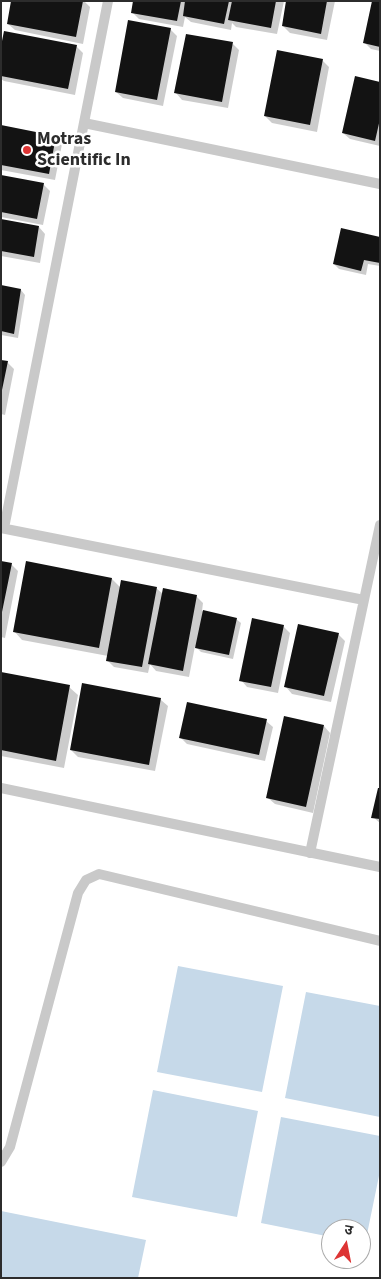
<!DOCTYPE html>
<meta charset="utf-8">
<style>
body{margin:0}
#map{position:relative;width:381px;height:1279px;overflow:hidden;background:#fff;font-family:"Source Sans 3","Noto Sans Devanagari",sans-serif}
canvas{display:block}
.frame{position:absolute;inset:0;border:2px solid #2c2c2c;pointer-events:none}
.north{position:absolute;left:321px;top:1219px;width:50px;height:50px;box-sizing:border-box;background:#fff;border:1px solid #ababab;border-radius:50%;rotate:11deg;font-size:14px;font-weight:700;line-height:20px;text-align:center;color:#2c2c2c}
.north::after{content:'';display:block;margin:auto;width:18px;height:22px;background:#dd3434;clip-path:polygon(50% 0,100% 100%,50% 72%,0 100%)}
</style>
<div id="map">
<canvas width="381" height="1279"></canvas>
<div class="frame"></div>
<div class="north">उ</div>
</div>
<script>
const g = document.querySelector('canvas').getContext('2d');
g.lineJoin = 'round';
function fillPath(path, color) {
  g.fillStyle = color;
  g.fill(path, 'evenodd');
}
function trace(path, color, width, dash) {
  g.strokeStyle = color;
  g.lineWidth = width;
  g.lineCap = dash ? 'butt' : 'round';
  g.setLineDash(dash || []);
  g.stroke(path);
}
function write(font, color, halo, rows, align = 'center') {
  g.font = font + ' "Source Sans 3",sans-serif';
  g.lineWidth = 5;
  g.setLineDash([]);
  g.textBaseline = 'middle';
  g.strokeStyle = halo;
  g.fillStyle = color;
  for (const [text, x, y, turn = 0] of rows) {
    g.save();
    g.translate(x, y);
    g.rotate((+turn || 0) * Math.PI / 180);
    g.textAlign = isNaN(turn) ? turn : align;
    if (halo) g.strokeText(text, 0, 0);
    g.fillText(text, 0, 0);
    g.restore();
  }
}
fillPath(new Path2D(`
 M 178,966 L 283,986 L 262,1092 L 157,1072 Z
 M 306,992 L 380,1006 L 380,1117 L 285,1098 Z
 M 153,1090 L 258,1111 L 237,1217 L 132,1197 Z
 M 281,1117 L 380,1136 L 380,1171 L 365,1244 L 361,1243 L 361,1229 L 331,1229 L 331,1237 L 261,1223 Z
 M 1,1211 L 146,1240 L 138,1278 L 1,1278 Z`), '#c6d9e9');
fillPath(new Path2D(`
 M 13,1 L 84,1 L 90,7 L 83,44 L 15,30 L 8,24 Z
 M 134,1 L 284,1 L 277,34 L 236,27 L 232,23 L 231,30 L 191,22 L 185,17 L 183,27 L 139,19 L 132,12 Z
 M 288,1 L 335,1 L 327,40 L 290,33 L 283,26 Z
 M 380,1 L 380,51 L 371,49 L 365,43 Z
 M 170,29 L 177,36 L 163,106 L 123,98 L 116,92 Z
 M 233,44 L 239,50 L 228,108 L 182,100 L 176,93 Z
 M 76,46 L 83,53 L 75,95 L 4,81 L 1,79 L 1,52 Z
 M 322,60 L 329,67 L 317,132 L 272,123 L 265,116 Z
 M 380,83 L 380,146 L 350,139 L 343,133 Z
 M 1,127 L 55,137 L 62,144 L 55,180 L 1,170 Z
 M 1,176 L 43,184 L 50,191 L 43,225 L 1,217 Z
 M 1,220 L 39,227 L 45,234 L 40,263 L 1,256 Z
 M 380,238 L 380,266 L 368,264 L 366,275 L 339,269 L 334,264 Z
 M 1,286 L 21,290 L 25,295 L 18,338 L 1,335 Z
 M 1,361 L 7,362 L 14,369 L 5,415 L 1,414 Z
 M 1,562 L 11,564 L 18,571 L 5,638 L 1,637 Z
 M 27,563 L 112,579 L 121,588 L 156,588 L 163,594 L 196,596 L 203,603 L 202,611 L 236,619 L 241,623 L 233,659 L 201,652 L 195,646 L 189,677 L 156,671 L 150,664 L 148,673 L 114,667 L 107,660 L 108,656 L 22,640 L 14,631 Z
 M 283,626 L 290,633 L 278,693 L 247,687 L 241,680 Z
 M 338,634 L 345,641 L 331,702 L 292,694 L 286,687 Z
 M 1,674 L 69,687 L 78,695 L 64,768 L 1,756 Z
 M 83,685 L 161,700 L 168,706 L 155,771 L 78,757 L 71,750 Z
 M 266,721 L 273,727 L 265,761 L 187,744 L 180,737 Z
 M 324,726 L 330,733 L 313,813 L 275,804 L 268,798 Z
 M 380,790 L 380,823 L 373,817 Z`), '#0003');
fillPath(new Path2D(`
 M 11,1 L 83,1 L 76,37 L 7,24 Z
 M 133,1 L 181,1 L 177,21 L 131,13 Z
 M 185,1 L 229,1 L 224,24 L 183,16 Z
 M 232,1 L 276,1 L 271,28 L 228,20 Z
 M 286,1 L 327,1 L 321,34 L 282,26 Z
 M 372,1 L 380,1 L 380,47 L 363,43 Z
 M 128,20 L 171,28 L 157,100 L 115,92 Z
 M 4,31 L 77,45 L 68,89 L 1,76 L 1,46 Z
 M 186,34 L 233,42 L 222,102 L 174,93 Z
 M 277,50 L 323,59 L 310,125 L 264,116 Z
 M 355,76 L 380,82 L 380,119 L 375,141 L 342,133 Z
 M 1,125 L 56,136 L 49,174 L 1,165 Z
 M 1,175 L 44,183 L 37,219 L 1,212 Z
 M 1,219 L 39,226 L 34,257 L 1,251 Z
 M 341,228 L 380,237 L 380,263 L 364,260 L 361,271 L 333,264 Z
 M 1,285 L 21,289 L 14,334 L 1,331 Z
 M 1,360 L 8,361 L 2,390 L 1,390 Z
 M 1,561 L 12,563 L 2,612 L 1,612 Z
 M 26,561 L 112,578 L 99,648 L 13,632 Z
 M 121,580 L 157,587 L 142,667 L 106,661 Z
 M 163,588 L 197,595 L 183,671 L 148,664 Z
 M 203,610 L 237,618 L 229,655 L 195,648 Z
 M 252,618 L 284,625 L 271,687 L 239,681 Z
 M 298,624 L 339,633 L 324,696 L 284,687 Z
 M 1,672 L 70,685 L 56,761 L 1,750 Z
 M 82,683 L 161,698 L 149,765 L 70,750 Z
 M 187,702 L 267,719 L 259,755 L 179,738 Z
 M 284,716 L 324,725 L 306,807 L 266,798 Z
 M 378,788 L 380,788 L 380,819 L 371,818 Z`), '#131313');
trace(new Path2D(`
 M 84,123 L 380,184
 M 1,528 L 364,600
 M 4,528 L 108,1
 M 1,788 L 380,867
 M 310,853 L 380,525
 M 1,1162 L 10,1147 L 78,893 L 86,880 L 99,874 L 380,941`), '#c9c9c9', 10);
for (const [x, y, r, color] of [
 [27,150,5,"#dd3434"]
]) {
  const dot = new Path2D();
  dot.arc(x, y, r, 0, 2 * Math.PI);
  g.fillStyle = color;
  g.fill(dot);
  trace(dot, '#fff', 2);
}
write('bold 18px', '#2c2c2c', '#fff', [
 ["Motras",37,140],
 ["Scientific In",37,161]
], 'left');
</script>
